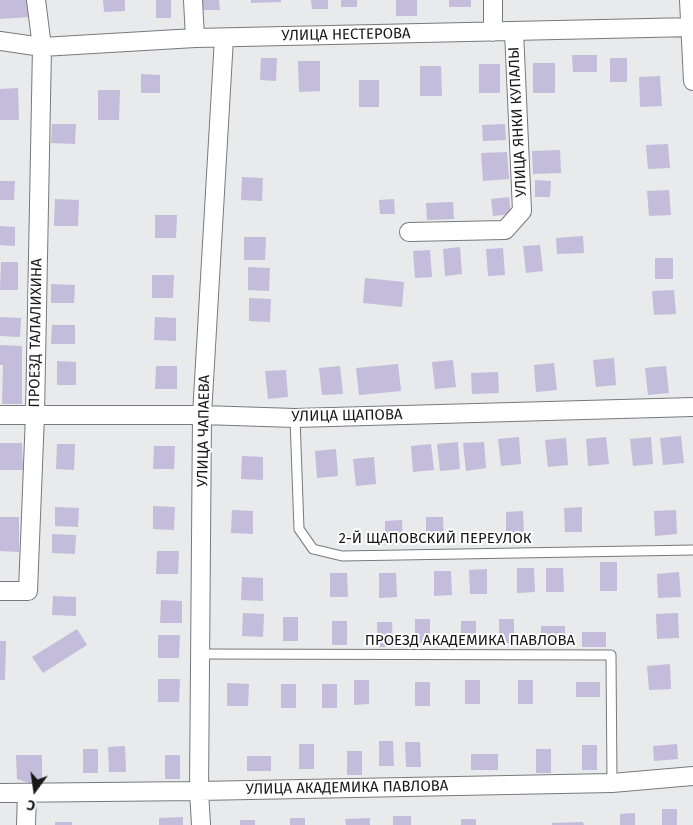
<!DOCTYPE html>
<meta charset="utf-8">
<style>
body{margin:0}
#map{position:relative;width:693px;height:825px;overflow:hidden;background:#e9eaeb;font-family:"Fira Sans",sans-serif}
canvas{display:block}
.north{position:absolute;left:10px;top:765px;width:50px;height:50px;-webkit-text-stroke:4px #fff;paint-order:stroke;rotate:194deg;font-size:14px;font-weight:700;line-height:20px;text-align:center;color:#181819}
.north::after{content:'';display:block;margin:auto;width:18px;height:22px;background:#181819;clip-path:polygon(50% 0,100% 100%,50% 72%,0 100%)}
</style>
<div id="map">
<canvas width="693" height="825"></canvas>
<div class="north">С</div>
</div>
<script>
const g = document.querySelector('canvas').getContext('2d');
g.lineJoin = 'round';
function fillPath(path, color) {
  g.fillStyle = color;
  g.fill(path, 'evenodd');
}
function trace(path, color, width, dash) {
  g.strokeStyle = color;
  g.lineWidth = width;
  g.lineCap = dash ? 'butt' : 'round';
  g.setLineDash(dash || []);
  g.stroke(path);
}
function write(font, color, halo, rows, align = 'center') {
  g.font = font + ' "Fira Sans",sans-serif';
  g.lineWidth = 4;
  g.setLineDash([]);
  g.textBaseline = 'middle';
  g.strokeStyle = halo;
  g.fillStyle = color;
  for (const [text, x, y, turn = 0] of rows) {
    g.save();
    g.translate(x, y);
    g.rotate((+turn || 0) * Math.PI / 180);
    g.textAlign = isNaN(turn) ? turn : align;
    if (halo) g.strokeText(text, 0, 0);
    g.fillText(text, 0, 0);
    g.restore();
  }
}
fillPath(new Path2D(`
 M 0,0 L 28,0 L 30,17 L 0,19 Z
 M 103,0 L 125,0 L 125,11 L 104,12 Z
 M 156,0 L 171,0 L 171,18 L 156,18 Z
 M 202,0 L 219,0 L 220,10 L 202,10 Z
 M 251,0 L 281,0 L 281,2 L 251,3 Z
 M 311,0 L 328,0 L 328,9 L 312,9 Z
 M 341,0 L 357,0 L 357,7 L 341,7 Z
 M 396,0 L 417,0 L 417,16 L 396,16 Z
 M 449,0 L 471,0 L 471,7 L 449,7 Z
 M 572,55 L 597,55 L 597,72 L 573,72 Z
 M 261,58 L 277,58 L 276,81 L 260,80 Z
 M 610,58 L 627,58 L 627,82 L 610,82 Z
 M 298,61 L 320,61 L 320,91 L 299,92 Z
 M 533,63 L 555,63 L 555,93 L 533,93 Z
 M 479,64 L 500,64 L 500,93 L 479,93 Z
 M 420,66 L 441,66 L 442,96 L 420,96 Z
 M 141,74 L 160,75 L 160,93 L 141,93 Z
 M 660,76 L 662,106 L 640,107 L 639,77 Z
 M 359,80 L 379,80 L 379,107 L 359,107 Z
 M 18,88 L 19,120 L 0,120 L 0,89 Z
 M 98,90 L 120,90 L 119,120 L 98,120 Z
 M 52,124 L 76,124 L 75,144 L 51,143 Z
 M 505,124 L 506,140 L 483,141 L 482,125 Z
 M 668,144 L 670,168 L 648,169 L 646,145 Z
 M 560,150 L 561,173 L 533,174 L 532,151 Z
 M 507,152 L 509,179 L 483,181 L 481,153 Z
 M 242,177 L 263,178 L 262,201 L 241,200 Z
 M 535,180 L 551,181 L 550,197 L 535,197 Z
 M 0,181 L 15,181 L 14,200 L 0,200 Z
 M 669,190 L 671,215 L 649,216 L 647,191 Z
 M 509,197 L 511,214 L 493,216 L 491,199 Z
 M 55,199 L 79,200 L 78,226 L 54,226 Z
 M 394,199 L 395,214 L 380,214 L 379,200 Z
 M 453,202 L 454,219 L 427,220 L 426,203 Z
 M 155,215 L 177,215 L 176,238 L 155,238 Z
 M 0,226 L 15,227 L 15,246 L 0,245 Z
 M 583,236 L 584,253 L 557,254 L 556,238 Z
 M 244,237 L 266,237 L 265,260 L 244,260 Z
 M 540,245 L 543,271 L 526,273 L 523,246 Z
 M 460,247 L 462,274 L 445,276 L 443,249 Z
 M 503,248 L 505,275 L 488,276 L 486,249 Z
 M 430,250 L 432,277 L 415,278 L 413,251 Z
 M 655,258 L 673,258 L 673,279 L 655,279 Z
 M 1,262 L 18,262 L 18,290 L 0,290 Z
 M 248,267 L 270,268 L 269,291 L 248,290 Z
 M 152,275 L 174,275 L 173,298 L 152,298 Z
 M 365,278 L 404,282 L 402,307 L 363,303 Z
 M 51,284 L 75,285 L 74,303 L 51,303 Z
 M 674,290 L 676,314 L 654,315 L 652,291 Z
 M 249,298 L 271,299 L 270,322 L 249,321 Z
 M 0,317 L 21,318 L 20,337 L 0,336 Z
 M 155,317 L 176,318 L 176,341 L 154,340 Z
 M 52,325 L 75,325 L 75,344 L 51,344 Z
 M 0,345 L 22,346 L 22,404 L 2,404 L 3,365 L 0,365 Z
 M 614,358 L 616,385 L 596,387 L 593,360 Z
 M 453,360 L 456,387 L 435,389 L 432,362 Z
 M 57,361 L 76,362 L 76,385 L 57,385 Z
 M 554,363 L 557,390 L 536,392 L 534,365 Z
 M 398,364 L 401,391 L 359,395 L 356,368 Z
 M 156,366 L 177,366 L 177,389 L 155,389 Z
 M 340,366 L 343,394 L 322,395 L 319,368 Z
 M 666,366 L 669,393 L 648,395 L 645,368 Z
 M 286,370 L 288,397 L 268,399 L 265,371 Z
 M 498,372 L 499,393 L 472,394 L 471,373 Z
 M 681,436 L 684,463 L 663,465 L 660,438 Z
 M 519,437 L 521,464 L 501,466 L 498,439 Z
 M 606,437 L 609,464 L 588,466 L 586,439 Z
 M 651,437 L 653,464 L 633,466 L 630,439 Z
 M 566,438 L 568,465 L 548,467 L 545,440 Z
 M 458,442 L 460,469 L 440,471 L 437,444 Z
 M 484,442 L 486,468 L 466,471 L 463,443 Z
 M 0,443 L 22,443 L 23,470 L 0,470 Z
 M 57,444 L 75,444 L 74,470 L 56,469 Z
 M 431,444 L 434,470 L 413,472 L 411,446 Z
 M 154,446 L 175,446 L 174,469 L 153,469 Z
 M 336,449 L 338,476 L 317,478 L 315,451 Z
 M 242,456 L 263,457 L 263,480 L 241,479 Z
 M 374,457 L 376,484 L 356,486 L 353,459 Z
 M 153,506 L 175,507 L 174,530 L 153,529 Z
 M 55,507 L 79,508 L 78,527 L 55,526 Z
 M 582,507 L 582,532 L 565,532 L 564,508 Z
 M 232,510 L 253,511 L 253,534 L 231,533 Z
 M 676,510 L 677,534 L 655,536 L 654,511 Z
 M 523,511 L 524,536 L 506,536 L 506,512 Z
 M 0,517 L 19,517 L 19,552 L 0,551 Z
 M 426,517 L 443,517 L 444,541 L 426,541 Z
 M 402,520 L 403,544 L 385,545 L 385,521 Z
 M 52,534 L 76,535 L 75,554 L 52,553 Z
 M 157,551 L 179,551 L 178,574 L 156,574 Z
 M 600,562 L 617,562 L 617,591 L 600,591 Z
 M 517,568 L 534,568 L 535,592 L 517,593 Z
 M 546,568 L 563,568 L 564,592 L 546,592 Z
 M 487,569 L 487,594 L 470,594 L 469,570 Z
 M 434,571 L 451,571 L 452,595 L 434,596 Z
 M 679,572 L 681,597 L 658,598 L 657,574 Z
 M 330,573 L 347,573 L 348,597 L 330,597 Z
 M 379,573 L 396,573 L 397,597 L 379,598 Z
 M 242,577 L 263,578 L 263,601 L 241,600 Z
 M 53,596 L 76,597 L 76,616 L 52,615 Z
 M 161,600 L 182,601 L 182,623 L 160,623 Z
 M 243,613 L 264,614 L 263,637 L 242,636 Z
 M 678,613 L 679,638 L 657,639 L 656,614 Z
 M 283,617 L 298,617 L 298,641 L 283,641 Z
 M 415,619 L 430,619 L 430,643 L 415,643 Z
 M 499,619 L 514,619 L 514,643 L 499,643 Z
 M 332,621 L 347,621 L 347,645 L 332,645 Z
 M 461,621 L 476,621 L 476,645 L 461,645 Z
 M 377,622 L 392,622 L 393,647 L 378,647 Z
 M 541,626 L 565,626 L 565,641 L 541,640 Z
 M 77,629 L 87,645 L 43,673 L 32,657 Z
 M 582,632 L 606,632 L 606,647 L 582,647 Z
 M 158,635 L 180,635 L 179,658 L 158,658 Z
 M 0,641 L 6,641 L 5,680 L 0,680 Z
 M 670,664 L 671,689 L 649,690 L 647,666 Z
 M 158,679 L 180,679 L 179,702 L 158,702 Z
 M 354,680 L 369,680 L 369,704 L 354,705 Z
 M 465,680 L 480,680 L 480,704 L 465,704 Z
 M 518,680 L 533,680 L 533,704 L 518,704 Z
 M 415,682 L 430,682 L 430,706 L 415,706 Z
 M 576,682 L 600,682 L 600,697 L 576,697 Z
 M 227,683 L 249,684 L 248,706 L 227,706 Z
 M 281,684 L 296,684 L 296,708 L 281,708 Z
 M 322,684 L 337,684 L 337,708 L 322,708 Z
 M 379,741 L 393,741 L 394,766 L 379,766 Z
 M 405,742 L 420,742 L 421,767 L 406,767 Z
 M 299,744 L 314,744 L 314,769 L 299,769 Z
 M 677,744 L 678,759 L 654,761 L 653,746 Z
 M 582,745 L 597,745 L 597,770 L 582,770 Z
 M 125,746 L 126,772 L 109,772 L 108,747 Z
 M 83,749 L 98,749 L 98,773 L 83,773 Z
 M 536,749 L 551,749 L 551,773 L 536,773 Z
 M 347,751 L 362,751 L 362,775 L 347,775 Z
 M 471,754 L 498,754 L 498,770 L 471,770 Z
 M 16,755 L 42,755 L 42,787 L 17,779 Z
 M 165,755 L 180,755 L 180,779 L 165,779 Z
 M 247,756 L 271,756 L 271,771 L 247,771 Z
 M 662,809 L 677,809 L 677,825 L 662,825 Z
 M 635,813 L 635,825 L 620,825 L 620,814 Z
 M 393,816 L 411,816 L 411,825 L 393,825 Z
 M 183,817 L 183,825 L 159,825 L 159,818 Z
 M 290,818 L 305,818 L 305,825 L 290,825 Z
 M 370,818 L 370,825 L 346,825 L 345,819 Z
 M 461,819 L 476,819 L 476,825 L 461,825 Z
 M 240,820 L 255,820 L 255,825 L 240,825 Z
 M 55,822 L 72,822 L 72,825 L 55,825 Z
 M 583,822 L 584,825 L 552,825 L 552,823 Z`), '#c3bcda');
const lane = new Path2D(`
 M 295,418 L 299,529 L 313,549 L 342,556 L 693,550
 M 201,654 L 611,655 L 612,783`);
const street = new Path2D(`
 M 193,0 L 195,38
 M 493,0 L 493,32
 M 689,0 L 693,81
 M 0,41 L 42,47 L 195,38 L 693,27
 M 409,232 L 505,230 L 522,211 L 514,31
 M 0,415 L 202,415 L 295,418 L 693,407
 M 0,591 L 28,591 L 35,415 L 42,47 L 36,0
 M 0,793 L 199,791 L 612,783 L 693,776
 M 26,825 L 27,794
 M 201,825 L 199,791 L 202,415 L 224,38`);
trace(lane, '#79797b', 11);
trace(street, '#79797b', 20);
trace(lane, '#fff', 9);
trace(street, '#fff', 18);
write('15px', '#181819', '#fff', [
 ["УЛИЦА НЕСТЕРОВА",346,35,-1],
 ["УЛИЦА ЯНКИ КУПАЛЫ",518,122,-93],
 ["ПРОЕЗД ТАЛАЛИХИНА",36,333,-89],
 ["УЛИЦА ЩАПОВА",347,416,-1],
 ["УЛИЦА ЧАПАЕВА",204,431,-89],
 ["2-Й ЩАПОВСКИЙ ПЕРЕУЛОК",435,539],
 ["ПРОЕЗД АКАДЕМИКА ПАВЛОВА",470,641],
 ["УЛИЦА АКАДЕМИКА ПАВЛОВА",347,788,-1]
]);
</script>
